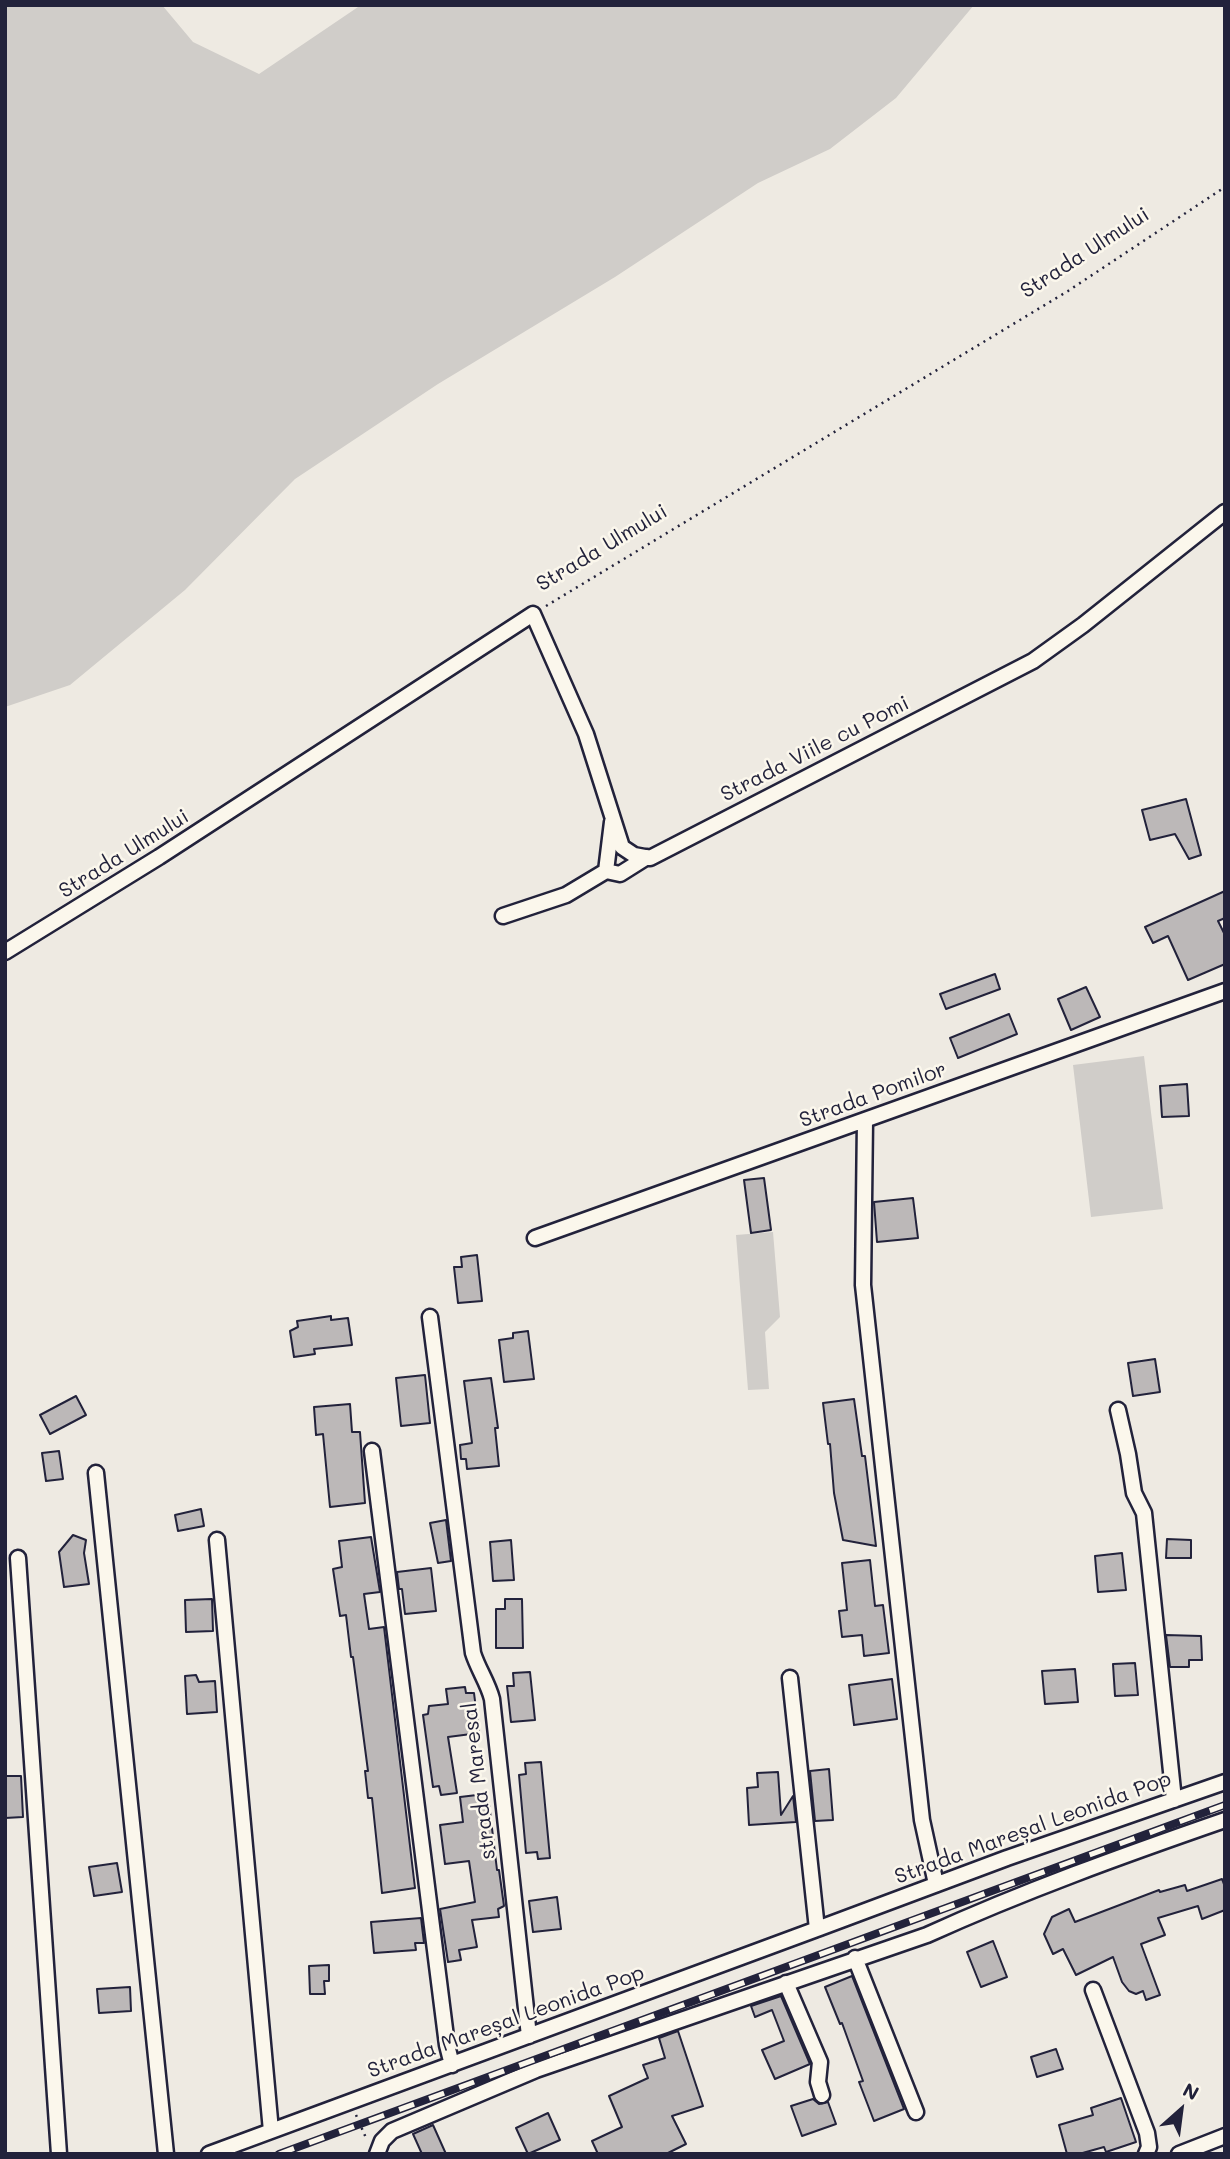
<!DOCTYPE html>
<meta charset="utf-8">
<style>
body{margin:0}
#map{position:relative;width:1230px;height:2159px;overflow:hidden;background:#eeeae2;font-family:Mali,sans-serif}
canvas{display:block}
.frame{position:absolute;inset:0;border:7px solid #22223b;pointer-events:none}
.north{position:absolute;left:1146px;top:2075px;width:70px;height:70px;-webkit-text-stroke:5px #fbf7ec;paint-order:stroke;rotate:28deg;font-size:19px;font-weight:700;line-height:28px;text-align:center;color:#22223b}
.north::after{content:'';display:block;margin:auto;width:24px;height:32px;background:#22223b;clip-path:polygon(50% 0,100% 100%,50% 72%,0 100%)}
</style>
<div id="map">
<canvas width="1230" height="2159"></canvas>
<div class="frame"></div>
<div class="north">N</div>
</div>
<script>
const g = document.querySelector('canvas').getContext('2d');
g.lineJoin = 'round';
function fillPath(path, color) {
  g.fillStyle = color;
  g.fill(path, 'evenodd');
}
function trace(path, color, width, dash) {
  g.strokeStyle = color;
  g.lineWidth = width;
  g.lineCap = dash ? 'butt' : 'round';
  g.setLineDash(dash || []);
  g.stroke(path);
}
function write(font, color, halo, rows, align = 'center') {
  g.font = font + ' Mali,sans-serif';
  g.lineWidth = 5;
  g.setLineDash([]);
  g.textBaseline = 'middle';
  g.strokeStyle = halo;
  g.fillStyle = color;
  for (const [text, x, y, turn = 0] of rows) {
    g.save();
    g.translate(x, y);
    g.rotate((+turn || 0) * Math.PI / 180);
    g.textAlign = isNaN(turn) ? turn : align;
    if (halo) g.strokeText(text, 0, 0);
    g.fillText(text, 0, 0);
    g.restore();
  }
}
fillPath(new Path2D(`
 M 5,5 L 162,5 L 193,42 L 259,74 L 361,5 L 974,5 L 896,98 L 830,149 L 758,183 L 615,277 L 438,384 L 295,479 L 185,590 L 70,685 L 5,707 Z
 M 1144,1056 L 1163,1209 L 1091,1217 L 1073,1065 Z
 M 773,1232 L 780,1317 L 765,1332 L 769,1389 L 748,1390 L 736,1235 Z`), '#d0cdc9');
const building = new Path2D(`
 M 1186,799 L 1201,855 L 1189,859 L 1175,834 L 1150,840 L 1142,810 Z
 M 1225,891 L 1225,918 L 1218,921 L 1225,935 L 1225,964 L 1188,980 L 1168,936 L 1153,943 L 1145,927 Z
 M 995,974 L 1000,989 L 946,1009 L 940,994 Z
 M 1086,987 L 1100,1017 L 1071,1030 L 1058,999 Z
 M 1009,1014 L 1017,1034 L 958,1058 L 950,1038 Z
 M 1187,1084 L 1189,1116 L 1162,1117 L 1160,1086 Z
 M 764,1178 L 771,1230 L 751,1233 L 744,1180 Z
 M 913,1198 L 918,1238 L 877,1242 L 874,1202 Z
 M 477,1255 L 482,1301 L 458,1303 L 454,1267 L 462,1267 L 461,1257 Z
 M 331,1316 L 331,1320 L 348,1318 L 352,1345 L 314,1349 L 315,1354 L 294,1357 L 290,1331 L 298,1327 L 297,1321 Z
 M 528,1331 L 534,1379 L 504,1382 L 499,1340 L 513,1338 L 513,1333 Z
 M 1155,1359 L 1160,1392 L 1133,1396 L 1128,1363 Z
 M 425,1375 L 430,1423 L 401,1426 L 396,1378 Z
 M 491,1378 L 498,1428 L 495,1428 L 499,1466 L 467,1469 L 466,1459 L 461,1459 L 460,1445 L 472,1443 L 464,1381 Z
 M 76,1396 L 86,1415 L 50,1434 L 40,1415 Z
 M 854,1399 L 862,1456 L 865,1456 L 876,1546 L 843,1540 L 834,1493 L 830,1444 L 828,1444 L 823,1403 Z
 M 350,1404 L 352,1432 L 360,1432 L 365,1503 L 330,1507 L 323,1434 L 316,1435 L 314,1407 Z
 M 59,1451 L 63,1479 L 46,1481 L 42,1453 Z
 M 201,1509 L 204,1526 L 178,1531 L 175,1515 Z
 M 446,1520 L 451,1561 L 438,1563 L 430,1523 Z
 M 73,1535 L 86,1540 L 84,1553 L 89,1584 L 64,1587 L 59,1552 Z
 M 371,1537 L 380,1592 L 364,1594 L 369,1629 L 384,1627 L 415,1888 L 382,1893 L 372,1798 L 368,1798 L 365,1771 L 368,1771 L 353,1657 L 351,1657 L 346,1615 L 340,1616 L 333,1569 L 342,1567 L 339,1541 Z
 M 1167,1539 L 1191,1540 L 1191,1558 L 1166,1558 Z
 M 511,1540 L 514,1580 L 493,1581 L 490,1542 Z
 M 1122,1553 L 1126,1590 L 1098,1592 L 1095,1556 Z
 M 870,1560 L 875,1606 L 883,1605 L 889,1653 L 864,1656 L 862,1635 L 842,1637 L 839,1611 L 847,1610 L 842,1563 Z
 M 431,1568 L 436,1611 L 405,1614 L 402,1589 L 399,1589 L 397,1572 Z
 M 212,1599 L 213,1631 L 186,1632 L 185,1600 Z
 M 505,1599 L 522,1599 L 523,1648 L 496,1648 L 496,1609 L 505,1609 Z
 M 1166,1635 L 1201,1636 L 1202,1660 L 1189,1660 L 1189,1667 L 1170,1667 Z
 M 1135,1663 L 1138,1695 L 1115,1696 L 1113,1664 Z
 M 1075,1669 L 1078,1702 L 1045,1704 L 1042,1671 Z
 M 530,1672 L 535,1720 L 511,1722 L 507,1686 L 514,1686 L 513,1673 Z
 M 196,1675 L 199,1682 L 215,1681 L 217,1712 L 187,1714 L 185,1676 Z
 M 892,1679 L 897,1719 L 854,1725 L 849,1685 Z
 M 465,1687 L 466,1693 L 474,1693 L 479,1733 L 448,1737 L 457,1793 L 441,1795 L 439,1786 L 433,1787 L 423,1715 L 428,1714 L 429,1706 L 448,1704 L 446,1689 Z
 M 541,1762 L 550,1858 L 538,1859 L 537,1852 L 526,1853 L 519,1775 L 526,1774 L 525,1763 Z
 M 829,1769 L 833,1820 L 815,1821 L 810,1771 Z
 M 778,1772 L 781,1815 L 793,1796 L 796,1822 L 749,1825 L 747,1788 L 758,1787 L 757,1773 Z
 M 5,1776 L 21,1776 L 23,1817 L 5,1818 Z
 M 477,1795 L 479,1804 L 489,1803 L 497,1870 L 499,1870 L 504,1906 L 498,1909 L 499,1917 L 472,1920 L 477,1947 L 459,1950 L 461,1960 L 448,1962 L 440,1909 L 475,1902 L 469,1861 L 445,1864 L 440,1825 L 463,1822 L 460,1797 Z
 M 117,1863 L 122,1892 L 94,1896 L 89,1867 Z
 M 1222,1879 L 1225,1887 L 1225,1910 L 1202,1919 L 1198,1906 L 1158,1918 L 1165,1935 L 1141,1944 L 1160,1995 L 1146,2000 L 1143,1991 L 1136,1994 L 1129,1991 L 1122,1982 L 1113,1957 L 1076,1975 L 1063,1949 L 1053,1954 L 1044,1934 L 1052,1917 L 1069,1909 L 1075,1922 L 1159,1890 L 1160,1892 L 1185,1885 L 1187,1891 Z
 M 557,1897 L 561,1929 L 533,1932 L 529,1901 Z
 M 421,1918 L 424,1943 L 415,1943 L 416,1950 L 374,1953 L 371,1922 Z
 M 993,1941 L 1007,1977 L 981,1987 L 967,1952 Z
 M 329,1965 L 329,1981 L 324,1981 L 325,1994 L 310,1994 L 309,1966 Z
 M 852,1976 L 904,2109 L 874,2121 L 859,2082 L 863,2081 L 842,2023 L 840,2024 L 825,1987 Z
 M 130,1987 L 131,2011 L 99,2013 L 97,1989 Z
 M 781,1996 L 810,2064 L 775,2079 L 762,2050 L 784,2041 L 772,2010 L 755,2017 L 751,2006 Z
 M 678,2031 L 703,2106 L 672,2116 L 686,2144 L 666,2154 L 598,2154 L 592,2141 L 622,2127 L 609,2096 L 648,2078 L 643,2065 L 665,2058 L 659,2038 Z
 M 1056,2049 L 1063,2069 L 1037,2077 L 1031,2057 Z
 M 1121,2098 L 1136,2142 L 1106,2152 L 1104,2147 L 1079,2154 L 1067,2154 L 1059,2125 L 1093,2115 L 1091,2108 Z
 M 813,2099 L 819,2104 L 828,2102 L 836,2124 L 802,2136 L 791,2106 Z
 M 548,2113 L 560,2140 L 528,2154 L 516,2128 Z
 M 433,2125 L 446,2154 L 422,2154 L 413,2134 Z`);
fillPath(building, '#bcb8b8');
trace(building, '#22223b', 2);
const minor = new Path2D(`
 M 606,871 L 620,874 L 647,857
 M 503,916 L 566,895 L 606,871 L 612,822
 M 5,952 L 159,857 L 533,614 L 586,734 L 622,847 L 634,855 L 650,858 L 1033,661 L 1083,625 L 1225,512
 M 865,1120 L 863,1285 L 922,1820 L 936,1884
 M 535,1238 L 1225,991
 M 430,1317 L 473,1653 C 478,1669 488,1683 492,1699 L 529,2036
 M 1118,1410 L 1128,1454 L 1134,1493 L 1144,1513 L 1174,1800
 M 372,1451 L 447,2045 L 452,2065
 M 96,1473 L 166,2154
 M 217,1540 L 271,2131
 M 18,1558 L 59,2154
 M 790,1678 L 817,1929 L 1007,1858 L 1225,1782
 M 855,1958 L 916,2112
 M 786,1983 L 820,2062 L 818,2082 L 822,2095
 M 1093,1990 L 1147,2133 L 1149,2147 L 1146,2154
 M 209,2154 L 817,1929
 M 377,2154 L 382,2141 L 392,2131 L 536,2070 L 927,1935 C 1024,1891 1124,1855 1225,1820
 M 1179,2154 L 1225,2136`);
trace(minor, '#22223b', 19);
trace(new Path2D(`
 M 546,606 L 1068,291 L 1225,187
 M 356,2115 L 366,2138`), '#22223b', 2.5, [2, 5]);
trace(minor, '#fbf7ec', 14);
const rail = new Path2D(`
 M 279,2154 L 1225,1805`);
trace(rail, '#22223b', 8);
trace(rail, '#fbf7ec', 5, [16]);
write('21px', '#22223b', '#fbf7ec', [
 ["Strada Ulmului",1085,253,-33],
 ["Strada Ulmului",602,548,-31],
 ["Strada Viile cu Pomi",815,749,-27],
 ["Strada Ulmului",124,854,-32],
 ["Strada Pomilor",873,1095,-20],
 ["strada Maresal",479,1781,-97],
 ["Strada Mareșal Leonida Pop",1033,1828,-20],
 ["Strada Mareșal Leonida Pop",506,2022,-20]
]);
</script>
